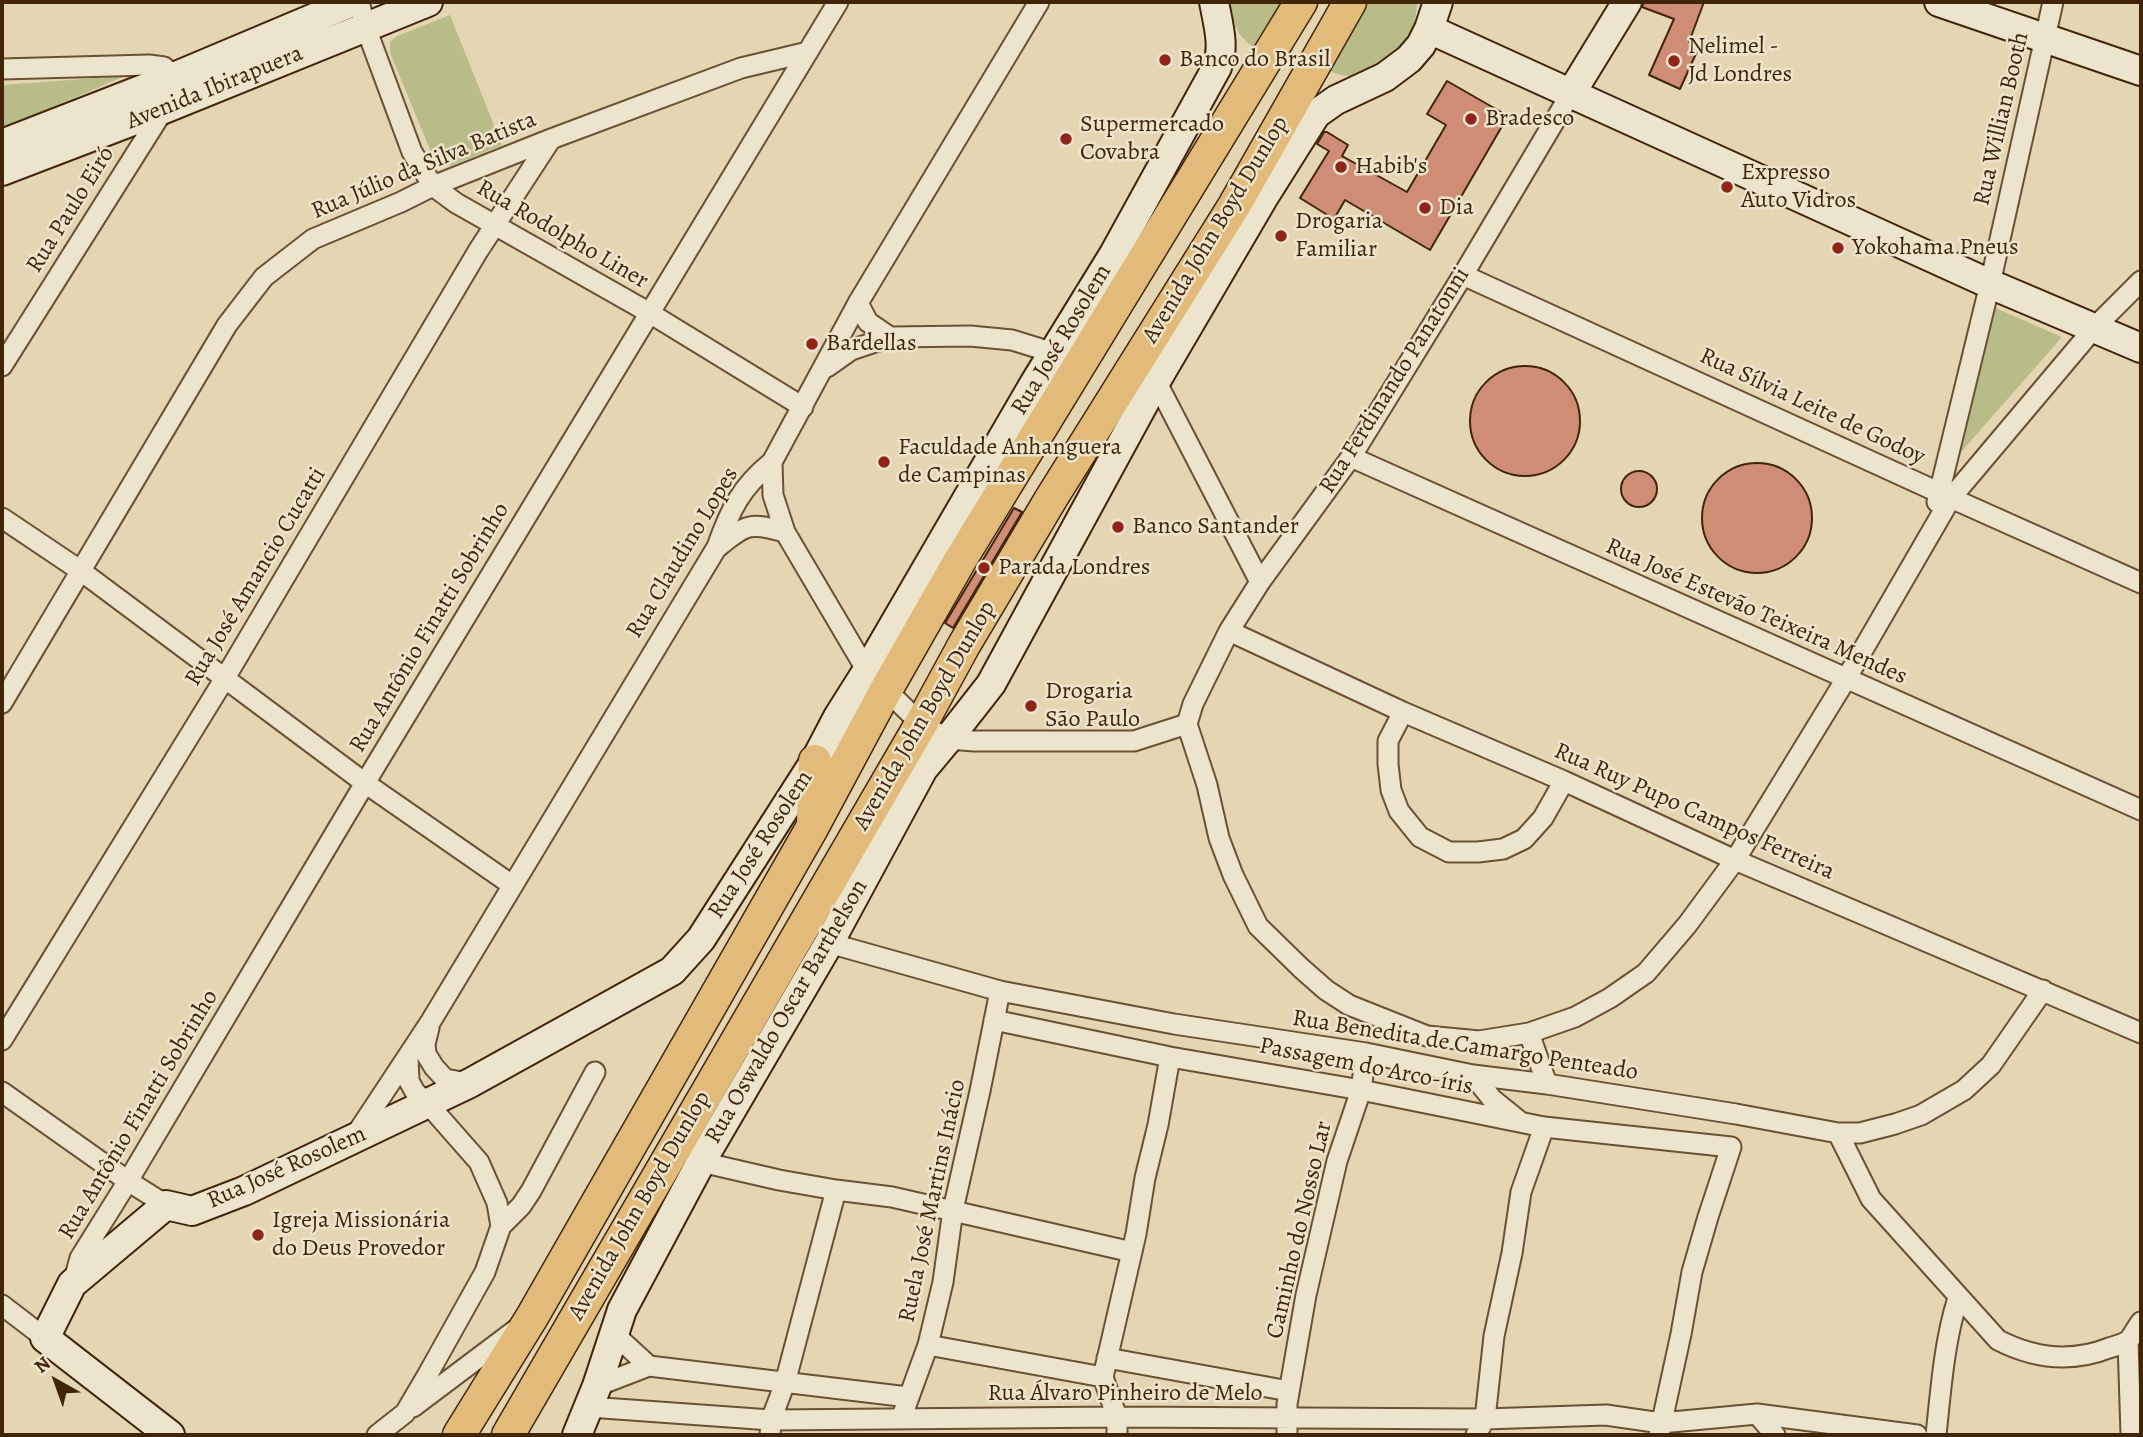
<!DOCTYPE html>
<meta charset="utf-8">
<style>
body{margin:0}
#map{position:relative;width:2143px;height:1437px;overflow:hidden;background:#e4d6b3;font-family:Alegreya,serif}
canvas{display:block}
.frame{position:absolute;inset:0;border:4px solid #412509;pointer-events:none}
.north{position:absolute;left:21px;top:1346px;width:70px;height:70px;-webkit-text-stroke:5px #ede4ce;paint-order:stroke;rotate:320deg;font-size:19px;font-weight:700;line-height:28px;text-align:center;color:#412509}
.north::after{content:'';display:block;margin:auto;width:24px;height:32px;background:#412509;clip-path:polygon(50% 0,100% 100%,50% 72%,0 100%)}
</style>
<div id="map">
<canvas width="2143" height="1437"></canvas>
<div class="frame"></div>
<div class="north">N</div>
</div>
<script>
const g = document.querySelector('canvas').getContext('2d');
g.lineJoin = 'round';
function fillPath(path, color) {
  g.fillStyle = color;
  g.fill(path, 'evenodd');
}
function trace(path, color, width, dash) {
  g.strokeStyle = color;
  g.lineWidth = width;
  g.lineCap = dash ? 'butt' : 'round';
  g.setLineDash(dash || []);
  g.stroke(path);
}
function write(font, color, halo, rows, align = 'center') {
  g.font = font + ' Alegreya,serif';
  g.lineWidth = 5;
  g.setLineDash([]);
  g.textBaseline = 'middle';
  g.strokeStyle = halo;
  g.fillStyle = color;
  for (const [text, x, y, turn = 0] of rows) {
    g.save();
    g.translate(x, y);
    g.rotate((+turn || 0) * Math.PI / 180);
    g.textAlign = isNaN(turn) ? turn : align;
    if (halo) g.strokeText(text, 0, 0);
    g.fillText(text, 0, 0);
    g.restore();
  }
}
fillPath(new Path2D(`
 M 1230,2 L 1297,2 L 1265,56 C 1239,37 1235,34 1230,2 Z
 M 1360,2 L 1417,2 C 1416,34 1405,48 1380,65 C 1370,72 1362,76 1349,76 C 1340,76 1331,71 1322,69 Z
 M 450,15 L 502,145 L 450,166 L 434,159 L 390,53 L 390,42 L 397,36 Z
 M 125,76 L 2,129 L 2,85 Z
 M 1993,307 L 2062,337 L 1955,459 Z`), '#b9bc89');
const building = new Path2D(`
 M 1644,2 L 1704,2 L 1689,42 L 1699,47 L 1680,89 L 1649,75 L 1674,19 L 1642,7 Z
 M 1447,81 L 1508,116 L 1430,250 L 1345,200 L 1334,219 L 1300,198 L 1329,151 L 1317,144 L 1324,132 L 1327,132 L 1348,145 L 1342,156 L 1407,192 L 1446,125 L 1427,114 Z
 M1470 421a55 55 0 1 1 110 0a55 55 0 1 1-110 0Z
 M1702 518a55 55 0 1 1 110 0a55 55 0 1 1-110 0Z
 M1621 489a18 18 0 1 1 36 0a18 18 0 1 1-36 0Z
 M 1014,508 L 1022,512 L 953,628 L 945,623 Z`);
fillPath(building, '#d08d75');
trace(building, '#412509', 2);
const street = new Path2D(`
 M 359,2 L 366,28 L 412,152 L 433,186 L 456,203 L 648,312 L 803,407
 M 2,69 L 149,65 L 164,67 L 174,77 L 164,109 L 2,366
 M 1570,95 L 1463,275 L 1351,457 L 1260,582 L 1229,631 L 1193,704 L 1187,724 L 1207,785 L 1219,838 L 1233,875 L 1258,926 L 1301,968 L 1326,990 L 1349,1005 L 1427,1036 L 1479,1041 L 1529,1033 L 1575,1017 L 1610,998 L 1646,973 L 1687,925 L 1735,860 L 1846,679 L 1951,498 L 2095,327 L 2141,281
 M 1463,275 L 1951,498 L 2141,583
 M 858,303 L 868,322 L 890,337
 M 827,367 L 851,350 L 890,337 L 970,336 L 1012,340 L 1054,353
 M 1156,381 L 1260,582
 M 1351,457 L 2141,810
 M 772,462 L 773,495 L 785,532 L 867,671 L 921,724 L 948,739 L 974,741 L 1134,741 L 1187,724
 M 1937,502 L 1990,284 L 2053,2
 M 2,518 L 81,571 L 365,783 L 512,885
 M 718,547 C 746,524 750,522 785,532
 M 1229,631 L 1403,712 L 1564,781 L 1735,860 L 2141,1033
 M 2,703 L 227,325 L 264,277 L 313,239 L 401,202 L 433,186 L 551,139 L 741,68 L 808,52
 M 1403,712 L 1388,741 L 1388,764 L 1391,790 L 1399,811 L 1420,837 L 1449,852 L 1478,852 L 1503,849 L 1524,839 L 1543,818 L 1564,781
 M 829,943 L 1000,991 L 1174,1024 L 1366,1053 L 1473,1075 L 1547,1084 L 1736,1114 L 1838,1133 L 1860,1133 L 1895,1124 L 1921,1115 L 1964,1090 L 1991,1065 L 2043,990
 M 994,1020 L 1170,1057 L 1361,1090 L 1544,1127 L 1731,1147 L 1708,1217 L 1692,1272 L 1681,1334 L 1659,1435
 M 429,1028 L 425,1044 L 426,1054 L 434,1067 L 445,1079 L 469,1083
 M 1529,1033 L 1547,1084
 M 2,1040 L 225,678 L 478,251 L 551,139
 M 1473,1075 L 1492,1099 L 1518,1120
 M 2,1092 L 128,1181 L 166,1205
 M 1838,1133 L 1871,1199 L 1998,1340 C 2033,1358 2071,1363 2109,1348 C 2115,1346 2124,1344 2129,1340 C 2133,1335 2137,1327 2141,1322
 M 355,1136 L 431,1021 L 717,547 C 730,510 741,487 772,462 L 858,303 L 1039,2
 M 701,1162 L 779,1180 L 836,1190 L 892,1197 L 1132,1252
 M 501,1226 L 521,1206 L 531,1191 L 595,1072
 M 73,1283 L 80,1258 L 128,1181 L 365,783 L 838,2
 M 2,1305 L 45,1338
 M 614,1334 L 649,1366
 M 2128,1341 L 2131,1435
 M 928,1345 L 1103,1377
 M 1107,1358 L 1289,1391
 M 597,1386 L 649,1366 L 908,1397
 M 413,1407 L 518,1328
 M 589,1407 L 771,1420 L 1117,1417 L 1485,1419 L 1606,1415 L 1661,1423 L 1757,1414 L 1917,1435
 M 1757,1414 L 1775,1435
 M 901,1419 L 928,1345 L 943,1282 L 953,1210 L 980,1091 L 1000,991
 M 377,1435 L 405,1413 L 428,1374 L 485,1272 L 501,1226 L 497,1203 L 479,1162 L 428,1104 L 415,1092 L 409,1081 L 408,1056
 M 770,1435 L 771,1420 L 785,1383 L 836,1190
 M 1117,1435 L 1117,1417 L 1103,1377 L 1136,1234 L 1145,1178 L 1158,1125 L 1170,1057
 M 1287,1435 L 1287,1404 L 1306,1295 L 1337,1161 L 1361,1090 L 1366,1053
 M 1476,1435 L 1485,1419 L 1494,1336 L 1512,1253 L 1521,1192 L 1544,1127
 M 1936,1435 C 1941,1389 1944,1342 1958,1298`);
const secondary = new Path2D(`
 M 1939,2 L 2141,71
 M 1429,29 L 1990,284 L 2141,348
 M 1570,95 L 1627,2
 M 2,144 L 174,77 L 352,2
 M 2,171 L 164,109 L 428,2
 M 170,1435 L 45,1338 L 72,1284 L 166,1205 L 192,1211 L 244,1191 L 470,1083 L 672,971 L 701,939 L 815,761 L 838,717 L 867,671 L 1034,384 L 1114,254 L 1217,67 C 1225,46 1218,24 1214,2
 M 577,1435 L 597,1386 L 622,1310 L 701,1162 L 829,943 L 923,769 L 948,739 L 991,684 L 1156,381 L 1265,195 L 1316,114 L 1336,100 L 1385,77 L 1409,59 L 1421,45 L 1429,29 L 1438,2`);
const primary = new Path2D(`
 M 813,819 L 815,761
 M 459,1435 L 532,1317 L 812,828 L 886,690 L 959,562 L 1301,2
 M 508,1435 L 921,724 L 964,645 L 1052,497 L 1234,206 L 1350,2`);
trace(street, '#6a5134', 23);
trace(secondary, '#412509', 32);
trace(primary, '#412509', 35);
trace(street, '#ede4ce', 19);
trace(secondary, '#ede4ce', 28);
trace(primary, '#e2bb7a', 32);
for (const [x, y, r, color] of [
 [1165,60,7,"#8f2418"],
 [1674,61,7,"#8f2418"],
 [1471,119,7,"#8f2418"],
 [1066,139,7,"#8f2418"],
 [1341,167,7,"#8f2418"],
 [1727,187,7,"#8f2418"],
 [1425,208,7,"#8f2418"],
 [1281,236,7,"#8f2418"],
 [1838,248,7,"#8f2418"],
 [812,344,7,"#8f2418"],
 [884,462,7,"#8f2418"],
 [1118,527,7,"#8f2418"],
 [984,568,7,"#8f2418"],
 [1031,706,7,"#8f2418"],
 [258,1235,7,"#8f2418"]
]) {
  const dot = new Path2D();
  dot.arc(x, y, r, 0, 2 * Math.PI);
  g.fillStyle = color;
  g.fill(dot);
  trace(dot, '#ede4ce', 2.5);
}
write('24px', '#412509', '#ede4ce', [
 ["Nelimel -",1688,47],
 ["Jd Londres",1688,75],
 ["Banco do Brasil",1179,60],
 ["Bradesco",1485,119],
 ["Supermercado",1080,125],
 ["Covabra",1080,153],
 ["Habib's",1355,167],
 ["Expresso",1741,173],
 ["Auto Vidros",1741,201],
 ["Dia",1439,208],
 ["Drogaria",1295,222],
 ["Familiar",1295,250],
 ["Yokohama Pneus",1852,248],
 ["Bardellas",826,344],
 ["Faculdade Anhanguera",898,448],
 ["de Campinas",898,476],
 ["Banco Santander",1132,527],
 ["Parada Londres",998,568],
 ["Drogaria",1045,692],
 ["São Paulo",1045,720],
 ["Igreja Missionária",272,1221],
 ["do Deus Provedor",272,1249]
], 'left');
write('24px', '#412509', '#ede4ce', [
 ["Avenida Ibirapuera",215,88,-22],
 ["Rua Willian Booth",2002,119,-77],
 ["Rua Júlio da Silva Batista",424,166,-23],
 ["Rua Paulo Eiró",71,210,-58],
 ["Avenida John Boyd Dunlop",1216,230,-59],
 ["Rua Rodolpho Liner",562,235,30],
 ["Rua José Rosolem",1062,340,-59],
 ["Rua Ferdinando Panatonni",1395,381,-58],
 ["Rua Sílvia Leite de Godoy",1812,407,25],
 ["Rua Claudino Lopes",683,553,-59],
 ["Rua José Amancio Cucatti",256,577,-59],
 ["Rua José Estevão Teixeira Mendes",1756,612,24],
 ["Rua Antônio Finatti Sobrinho",430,628,-59],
 ["Avenida John Boyd Dunlop",925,716,-60],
 ["Rua Ruy Pupo Campos Ferreira",1694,812,24],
 ["Rua José Rosolem",761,845,-57],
 ["Rua Oswaldo Oscar Barthelson",787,1012,-60],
 ["Rua Benedita de Camargo Penteado",1465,1046,9],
 ["Passagem do Arco-íris",1366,1067,11],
 ["Rua Antônio Finatti Sobrinho",139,1115,-59],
 ["Rua José Rosolem",287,1168,-24],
 ["Ruela José Martins Inácio",933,1201,-78],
 ["Avenida John Boyd Dunlop",640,1206,-60],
 ["Caminho do Nosso Lar",1300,1230,-77],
 ["Rua Álvaro Pinheiro de Melo",1125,1394]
]);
</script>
